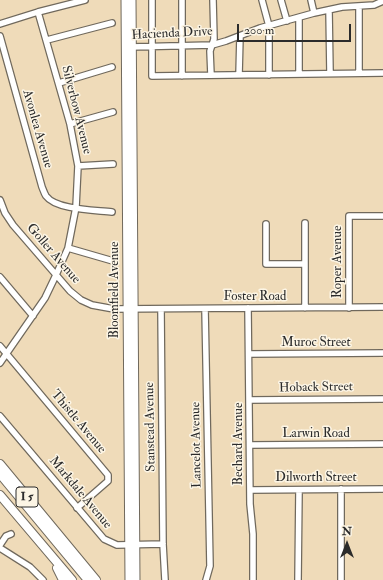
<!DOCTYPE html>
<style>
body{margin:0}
#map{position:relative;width:383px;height:580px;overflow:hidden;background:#efdbb9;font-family:"IM FELL Double Pica",serif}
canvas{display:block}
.north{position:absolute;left:327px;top:524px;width:40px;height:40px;-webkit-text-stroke:3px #fcf5e5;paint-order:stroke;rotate:0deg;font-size:11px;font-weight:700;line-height:16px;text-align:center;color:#2b2b2b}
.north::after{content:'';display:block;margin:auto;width:14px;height:18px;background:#2b2b2b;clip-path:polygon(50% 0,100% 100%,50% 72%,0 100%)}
.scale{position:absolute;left:237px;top:24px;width:114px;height:18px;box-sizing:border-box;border:2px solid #2b2b2b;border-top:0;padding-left:5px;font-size:12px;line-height:14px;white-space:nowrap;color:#2b2b2b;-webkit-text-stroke:3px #fcf5e5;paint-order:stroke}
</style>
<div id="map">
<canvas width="383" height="580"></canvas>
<div class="north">N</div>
<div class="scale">200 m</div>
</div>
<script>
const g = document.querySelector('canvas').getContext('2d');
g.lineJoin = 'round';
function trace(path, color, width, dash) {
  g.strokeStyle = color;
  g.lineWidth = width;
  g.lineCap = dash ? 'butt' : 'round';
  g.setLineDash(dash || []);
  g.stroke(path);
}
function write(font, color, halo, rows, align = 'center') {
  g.font = font + ' "IM FELL Double Pica",serif';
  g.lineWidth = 3;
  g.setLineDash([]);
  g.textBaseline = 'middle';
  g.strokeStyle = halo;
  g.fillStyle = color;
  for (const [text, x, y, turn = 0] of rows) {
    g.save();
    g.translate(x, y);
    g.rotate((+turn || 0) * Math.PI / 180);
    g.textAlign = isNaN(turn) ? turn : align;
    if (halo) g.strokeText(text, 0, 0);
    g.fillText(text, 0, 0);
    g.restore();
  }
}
const minor = new Path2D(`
 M 152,0 L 152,76 L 383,73
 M 182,0 L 182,76
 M 262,0 L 269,26 L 269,75
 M 281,0 L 287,21
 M 311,0 L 314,13
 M 329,10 L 330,73
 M 0,24 L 38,12 L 85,0
 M 0,36 L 42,187 C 43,189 44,193 46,196 C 56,210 96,210 112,212
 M 47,40 L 112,23
 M 130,47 L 212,45 L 226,41 L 260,28 L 314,13 L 342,7 L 374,5 L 383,1
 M 359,73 L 359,6
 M 299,74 L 299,18
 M 211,75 L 210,51 L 214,39 L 213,0
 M 239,75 L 240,36
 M 59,83 L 112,67
 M 70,124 L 113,112
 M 78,166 L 113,164
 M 0,200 L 5,213 L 13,225 L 70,291 L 81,300 L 92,305 L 114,309 L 383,307
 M 305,223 L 305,308
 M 266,224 L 266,264 L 305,264
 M 68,248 L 113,261
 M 0,277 L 33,316
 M 248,308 L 250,504 L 253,534 L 253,580
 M 349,308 L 349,216 L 383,216
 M 161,309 L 163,544 L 165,580
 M 205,309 L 210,566 L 206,580
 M 0,346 L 108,475 L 108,481 L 77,508
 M 249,354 L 383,353
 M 0,363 L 45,298 L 56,275 L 68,248 L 76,207 L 78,166 L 70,124 L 38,12
 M 249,400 L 383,399
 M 0,416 L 104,539 L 117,545 L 163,544
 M 250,445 L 383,444
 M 341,489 L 341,580
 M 250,490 L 383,489
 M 0,545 L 6,536 L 11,534
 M 0,548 L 30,567 L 43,580
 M 298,580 L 299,490`);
const major = new Path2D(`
 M 125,0 L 129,580
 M 132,0 L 136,580`);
const highway = new Path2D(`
 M 0,464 L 96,580
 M 0,474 L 88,580
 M 0,495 L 72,580
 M 57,568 L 63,580`);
trace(minor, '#70695d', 8);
trace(major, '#70695d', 9);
trace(highway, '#70695d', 10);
trace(minor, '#fff', 5.5);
trace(major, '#fff', 7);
trace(highway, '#fff', 8);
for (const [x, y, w] of [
 [27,497,22]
]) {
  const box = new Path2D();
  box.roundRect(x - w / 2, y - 10, w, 20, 3);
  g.fillStyle = '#fcf5e5';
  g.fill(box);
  trace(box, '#2b2b2b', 1);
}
write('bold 12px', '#2b2b2b', null, [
 ["I 5",27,497]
]);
write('13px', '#2b2b2b', '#fcf5e5', [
 ["Hacienda Drive",172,34,-3],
 ["Silverbow Avenue",76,110,76],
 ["Avonlea Avenue",37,129,74],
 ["Goller Avenue",53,254,49],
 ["Roper Avenue",338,262,-90],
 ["Bloomfield Avenue",115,290,-90],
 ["Foster Road",255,297],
 ["Muroc Street",316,343],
 ["Hoback Street",316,388,-1],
 ["Thistle Avenue",78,422,50],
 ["Stanstead Avenue",151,427,-91],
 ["Larwin Road",316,434],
 ["Bechard Avenue",239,444,-90],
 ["Lancelot Avenue",197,445,-91],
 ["Dilworth Street",316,478],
 ["Markdale Avenue",80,493,50]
]);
</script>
